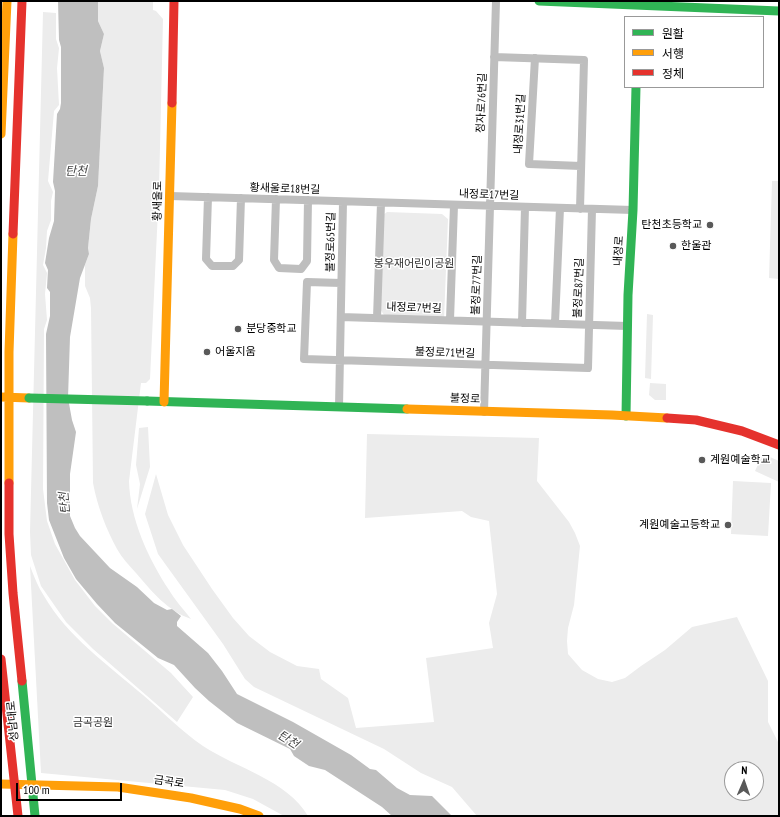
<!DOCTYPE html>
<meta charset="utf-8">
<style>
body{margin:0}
#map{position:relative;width:780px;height:817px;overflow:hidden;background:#fff;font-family:"PT Sans Narrow","Noto Sans KR",sans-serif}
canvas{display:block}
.frame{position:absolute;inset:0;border:2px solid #000;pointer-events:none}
.legend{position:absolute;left:624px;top:16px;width:140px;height:72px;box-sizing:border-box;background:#fff;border:1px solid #999;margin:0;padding:5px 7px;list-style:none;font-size:12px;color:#000}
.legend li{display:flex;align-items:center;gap:8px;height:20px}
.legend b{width:20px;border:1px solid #999}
.north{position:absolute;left:724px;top:761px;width:40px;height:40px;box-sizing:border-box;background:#fff;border:1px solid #999;border-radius:50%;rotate:2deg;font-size:11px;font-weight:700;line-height:16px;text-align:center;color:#000}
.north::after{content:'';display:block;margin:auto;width:14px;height:18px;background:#595959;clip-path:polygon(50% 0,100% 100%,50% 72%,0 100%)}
.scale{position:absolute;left:16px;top:783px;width:106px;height:18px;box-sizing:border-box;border:2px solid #000;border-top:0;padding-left:5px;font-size:12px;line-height:14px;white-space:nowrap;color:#000;-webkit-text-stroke:3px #fff;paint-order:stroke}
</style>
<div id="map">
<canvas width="780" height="817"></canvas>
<div class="frame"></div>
<ul class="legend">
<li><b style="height:5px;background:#30b455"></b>원활</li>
<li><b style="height:5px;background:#ff9f0a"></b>서행</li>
<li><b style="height:5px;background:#e5322d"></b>정체</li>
</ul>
<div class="north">N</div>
<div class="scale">100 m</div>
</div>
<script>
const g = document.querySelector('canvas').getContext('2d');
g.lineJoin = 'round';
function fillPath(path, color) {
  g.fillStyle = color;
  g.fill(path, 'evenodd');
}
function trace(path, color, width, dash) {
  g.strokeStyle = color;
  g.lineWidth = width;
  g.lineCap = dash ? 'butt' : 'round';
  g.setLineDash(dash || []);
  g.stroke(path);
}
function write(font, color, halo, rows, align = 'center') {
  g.font = font + ' "PT Sans Narrow","Noto Sans KR",sans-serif';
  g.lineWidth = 3;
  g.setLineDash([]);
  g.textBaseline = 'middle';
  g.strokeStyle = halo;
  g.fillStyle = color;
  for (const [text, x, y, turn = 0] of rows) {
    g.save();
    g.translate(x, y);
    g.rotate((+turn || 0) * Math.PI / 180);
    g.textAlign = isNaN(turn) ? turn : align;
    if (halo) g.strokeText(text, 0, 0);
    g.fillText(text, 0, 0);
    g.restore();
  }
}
fillPath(new Path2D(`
 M 98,1 L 153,1 L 153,10 L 156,11 L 163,19 L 159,189 L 150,379 L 146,383 L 141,383 L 129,481 C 130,519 148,558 169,590 C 175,600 184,610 191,619 C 168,611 152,592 136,573 C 129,565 122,558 117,549 C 106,529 97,505 93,483 L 91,308 L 90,298 L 85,286 L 85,265 L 89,254 L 88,248 L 91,219 L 98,186 L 104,68 L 100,51 L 104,34 L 98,21 Z
 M 43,12 L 56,13 L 56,39 L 59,48 L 57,68 L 59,105 L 54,111 L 48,181 L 53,192 L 51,201 L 51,220 L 47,231 L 46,248 L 43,265 L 47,273 L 45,294 L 47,320 L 44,329 L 43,489 L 47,521 L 55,544 L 75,580 L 95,606 L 112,623 L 171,673 L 193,697 L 177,722 L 93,649 L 66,622 L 41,586 L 31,555 L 30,532 Z
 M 772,181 L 779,181 L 779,279 L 769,278 Z
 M 387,212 L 442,214 L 448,219 L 444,320 L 384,315 L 380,309 L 383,215 Z
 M 647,314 L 653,315 L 651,379 L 645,378 Z
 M 650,383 L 666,384 L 666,400 L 655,400 L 649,395 Z
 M 148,427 L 150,467 L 137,509 L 140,484 L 136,465 L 139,428 Z
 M 367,434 L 539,438 L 537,481 L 569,522 L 575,533 L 580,546 L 574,605 L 568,628 L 567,641 L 568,654 L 582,670 L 598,679 L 612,682 L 625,678 L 641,666 L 665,650 L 692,627 L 737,617 L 768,681 L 768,722 L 779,744 L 779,816 L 477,816 L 452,787 L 421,773 L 384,749 L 254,687 L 245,679 L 223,644 L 158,554 L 145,514 L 156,474 L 168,515 L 183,545 L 212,589 L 233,618 L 249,636 L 270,652 L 297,666 L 319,669 L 321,679 L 348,698 L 356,728 L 434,722 L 426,658 L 493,648 L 489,623 L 497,594 L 489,521 L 471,517 L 462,511 L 365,518 ZM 732,769 L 756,769 L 756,793 L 732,793 Z
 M 763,454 L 779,461 L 779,482 L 755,471 Z
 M 733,481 L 771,483 L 768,536 L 731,534 Z
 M 30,566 C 34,576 38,587 44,596 C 67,636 108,665 143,695 C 163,712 181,731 203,746 C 236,768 287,780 308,816 L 284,816 L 253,799 L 225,790 L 41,773 Z`), '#ececec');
fillPath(new Path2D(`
 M 58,1 L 98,1 L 98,21 L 104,34 L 100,51 L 104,68 L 98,186 L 91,219 L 88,248 L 89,254 L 80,278 L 70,337 L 68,398 L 72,420 L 76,432 L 70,474 L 70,516 L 75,528 L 80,536 L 110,568 L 137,587 L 154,603 L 167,610 L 172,609 L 181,616 L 177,622 L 177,626 L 208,653 L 222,671 L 237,694 L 293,722 L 351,755 L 370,769 L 376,770 L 397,788 L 410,795 L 432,796 L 452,816 L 392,816 L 382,807 L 325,770 L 309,766 L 294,756 L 290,749 L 237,723 L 209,701 L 195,688 L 174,665 L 158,658 L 115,623 L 97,604 L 76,579 L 64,558 L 49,520 L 47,503 L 46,334 L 50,316 L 50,292 L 47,288 L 48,270 L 45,263 L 49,238 L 54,221 L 55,191 L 53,182 L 57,114 L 60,109 L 61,103 L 61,47 L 59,40 Z`), '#bfbfbf');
trace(new Path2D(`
 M 494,57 L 584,60 L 580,209
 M 535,58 L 529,164 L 581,166
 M 170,196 L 633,210
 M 208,197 L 206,259 L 212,266 L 233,266 L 239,260 L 241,198
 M 276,199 L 274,260 L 279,268 L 301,269 L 307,261 L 308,200
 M 341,283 L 307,282 L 304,359 L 588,368 L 592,209
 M 341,317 L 627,326
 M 377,318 L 381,203
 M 450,320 L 454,205
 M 522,323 L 525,207
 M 555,323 L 560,208
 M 339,407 L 343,202
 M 484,412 L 496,1`), '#bebebe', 8);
trace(new Path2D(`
 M 539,1 L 779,11
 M 147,401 L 407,409
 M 626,416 L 628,295 L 633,210 L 636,87
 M 22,681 L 35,816`), '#30b455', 9);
trace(new Path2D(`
 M 1,134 L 7,1
 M 1,397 L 29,398
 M 164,402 L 172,103
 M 407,409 L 612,415 L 667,418
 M 9,483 L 9,352 L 13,234
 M 1,784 L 118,787 L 191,798 L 240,809 L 259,816`), '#ff9f0a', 9);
trace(new Path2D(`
 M 172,103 L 174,1
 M 13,234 L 22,1
 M 667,418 L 696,420 L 742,431 L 779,445
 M 9,483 L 9,534 L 13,593 L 22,681
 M 1,659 L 18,816`), '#e5322d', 9);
trace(new Path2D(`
 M 29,398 L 147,401`), '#30b455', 9);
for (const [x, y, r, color] of [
 [710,225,4,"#595959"],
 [673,246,4,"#595959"],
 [238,329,4,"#595959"],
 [207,352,4,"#595959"],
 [702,460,4,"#595959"],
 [728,525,4,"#595959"]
]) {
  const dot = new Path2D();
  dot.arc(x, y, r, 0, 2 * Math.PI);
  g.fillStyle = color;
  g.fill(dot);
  trace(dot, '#fff', 1.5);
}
write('11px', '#000', '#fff', [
 ["정자로76번길",482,103,-88],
 ["내정로31번길",520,124,-87],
 ["황새울로18번길",285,189,2],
 ["내정로17번길",489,195,2],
 ["황새울로",158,201,-89],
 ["불정로65번길",331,242,-89],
 ["내정로",619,251,-87],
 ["불정로77번길",477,285,-88],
 ["불정로87번길",579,288,-88],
 ["내정로7번길",414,308,2],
 ["불정로71번길",445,353,2],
 ["불정로",465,399,2],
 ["성남대로",13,721,-95],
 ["금곡로",169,782,8]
]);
write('11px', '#000', '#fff', [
 ["탄천초등학교",702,225,"right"],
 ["한울관",681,246],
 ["분당중학교",246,329],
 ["어울지움",215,352],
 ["계원예술학교",710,460],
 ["계원예술고등학교",720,525,"right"]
], 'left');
write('11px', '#333', '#fff', [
 ["봉우재어린이공원",414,264],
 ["금곡공원",93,723]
]);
write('italic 12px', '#444', '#fff', [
 ["탄천",76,172],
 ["탄천",65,503,-95],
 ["탄천",288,740,32]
]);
</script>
